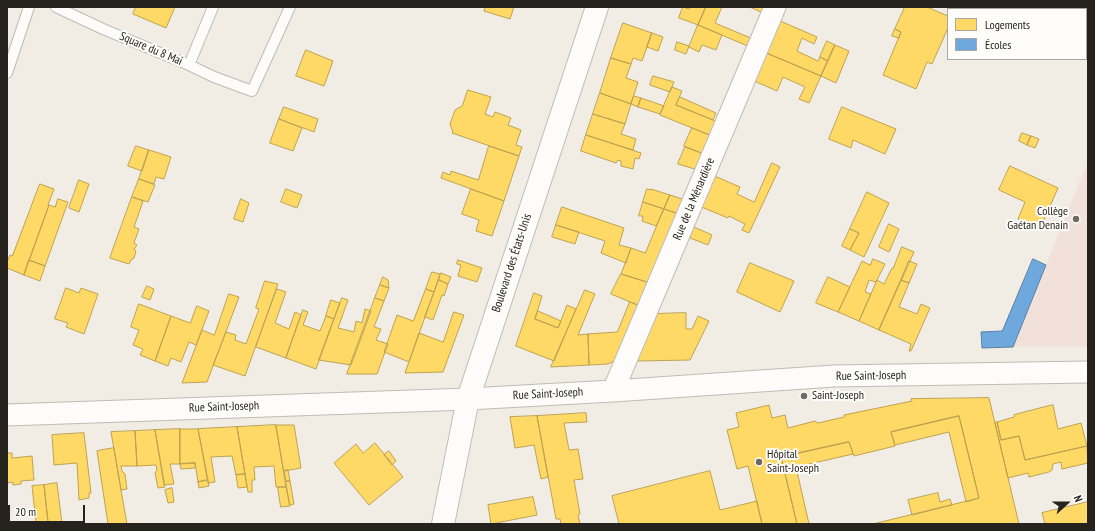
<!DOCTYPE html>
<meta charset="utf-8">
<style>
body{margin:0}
#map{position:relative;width:1095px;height:531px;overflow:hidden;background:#f1ede5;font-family:"PT Sans Narrow",sans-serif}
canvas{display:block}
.frame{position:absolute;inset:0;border:8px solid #26231e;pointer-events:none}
.legend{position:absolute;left:947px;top:8px;width:140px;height:52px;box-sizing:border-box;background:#fefdfa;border:1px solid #a8a6a2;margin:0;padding:5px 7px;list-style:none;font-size:12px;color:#26231e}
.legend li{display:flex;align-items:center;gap:8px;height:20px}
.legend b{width:20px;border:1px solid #a8a6a2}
.north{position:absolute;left:1047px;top:483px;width:40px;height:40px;-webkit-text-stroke:3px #fefdfa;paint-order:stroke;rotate:69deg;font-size:11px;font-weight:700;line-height:16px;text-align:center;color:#26231e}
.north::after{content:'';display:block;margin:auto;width:14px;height:18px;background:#26231e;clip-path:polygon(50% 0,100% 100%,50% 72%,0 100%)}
.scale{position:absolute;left:8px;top:505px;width:77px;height:18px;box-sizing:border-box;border:2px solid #26231e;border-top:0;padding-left:5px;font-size:12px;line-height:14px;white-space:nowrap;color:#26231e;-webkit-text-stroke:3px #fefdfa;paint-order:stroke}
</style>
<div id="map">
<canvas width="1095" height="531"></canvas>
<div class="frame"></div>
<ul class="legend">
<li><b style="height:11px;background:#ffd966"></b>Logements</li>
<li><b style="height:11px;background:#6fa8dc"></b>Écoles</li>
</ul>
<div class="north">N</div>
<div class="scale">20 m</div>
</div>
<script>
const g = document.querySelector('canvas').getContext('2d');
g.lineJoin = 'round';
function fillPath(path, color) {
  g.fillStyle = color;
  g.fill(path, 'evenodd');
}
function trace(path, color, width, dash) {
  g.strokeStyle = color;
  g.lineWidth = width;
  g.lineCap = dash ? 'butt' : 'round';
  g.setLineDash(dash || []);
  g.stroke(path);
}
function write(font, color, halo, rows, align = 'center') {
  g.font = font + ' "PT Sans Narrow",sans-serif';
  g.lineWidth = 4;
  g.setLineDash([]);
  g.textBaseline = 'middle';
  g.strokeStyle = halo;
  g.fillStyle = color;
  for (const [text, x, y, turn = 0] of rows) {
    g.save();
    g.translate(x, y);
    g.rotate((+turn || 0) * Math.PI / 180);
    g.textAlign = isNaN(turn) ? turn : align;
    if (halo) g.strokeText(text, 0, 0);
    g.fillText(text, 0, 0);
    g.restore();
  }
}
fillPath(new Path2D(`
 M 1088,161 L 1088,347 L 1013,347 L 1046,265 Z`), '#f1e1da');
const homes = new Path2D(`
 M 136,7 L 175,7 L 166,28 L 133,14 Z
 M 480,7 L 514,7 L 510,19 L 484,11 L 485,8 Z
 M 683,7 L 689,9 L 690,7 L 706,7 L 698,25 L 679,18 Z
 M 706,7 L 722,7 L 715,23 L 753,39 L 750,47 L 698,25 Z
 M 750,7 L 767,7 L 764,13 Z
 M 905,7 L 927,7 L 948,16 L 948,28 L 932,64 L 927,62 L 916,89 L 883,75 L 901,32 L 895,29 Z
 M 1039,7 L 1088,7 L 1088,34 L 1086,33 L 1086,9 L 1039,9 Z
 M 778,20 L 817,37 L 814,44 L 802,38 L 797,51 L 818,61 L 820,57 L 828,61 L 821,76 L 764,52 Z
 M 623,23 L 652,33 L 642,61 L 633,58 L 631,64 L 611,58 Z
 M 698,25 L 722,35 L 716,50 L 702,45 L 699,52 L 689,47 Z
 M 895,29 L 901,32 L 899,38 L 892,36 Z
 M 652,33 L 663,37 L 658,51 L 647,47 Z
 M 827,41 L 835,45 L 828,61 L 820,57 Z
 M 677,42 L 689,46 L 686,54 L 675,50 Z
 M 835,45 L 849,51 L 836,83 L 821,76 Z
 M 306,50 L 333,61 L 324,86 L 296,76 Z
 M 764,52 L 821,76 L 809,103 L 799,99 L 805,87 L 783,77 L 777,91 L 752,80 Z
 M 611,58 L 631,64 L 626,78 L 638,82 L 631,104 L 600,93 Z
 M 653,76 L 674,82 L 670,92 L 650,85 Z
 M 672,87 L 682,91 L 676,105 L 718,122 L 712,136 L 660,115 Z
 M 468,90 L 491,97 L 485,114 L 493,117 L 495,112 L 511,118 L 508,125 L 521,130 L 516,145 L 522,147 L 519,156 L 452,133 L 453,132 L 450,124 L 455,110 L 462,106 Z
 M 600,93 L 631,104 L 625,124 L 593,114 Z
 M 634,96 L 641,98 L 638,107 L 631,104 Z
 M 680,97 L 716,113 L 713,120 L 676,105 Z
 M 641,98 L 664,106 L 660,114 L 638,107 Z
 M 284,107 L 318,119 L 314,132 L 279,119 Z
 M 842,107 L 896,129 L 885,154 L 853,140 L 851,148 L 829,139 Z
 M 593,114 L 625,124 L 621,134 L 636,139 L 633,150 L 586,135 Z
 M 279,119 L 302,128 L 293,151 L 270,143 Z
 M 692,128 L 712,136 L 704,154 L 684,146 Z
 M 1022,133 L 1031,136 L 1027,145 L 1019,141 Z
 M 586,135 L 641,153 L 639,159 L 635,158 L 633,169 L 621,166 L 621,161 L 618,160 L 616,163 L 581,151 Z
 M 1031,136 L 1039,139 L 1035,148 L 1027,145 Z
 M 136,146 L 149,150 L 142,171 L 128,166 Z
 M 489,146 L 519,156 L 504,201 L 441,178 L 443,172 L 450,175 L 451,171 L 478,180 Z
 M 685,147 L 704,154 L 698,170 L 678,164 Z
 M 149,150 L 171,157 L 164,179 L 156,177 L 154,184 L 139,179 Z
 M 772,163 L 780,167 L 749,233 L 742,230 L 745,224 L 729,216 L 728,218 L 699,206 L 712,175 L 740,187 L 737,194 L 754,202 Z
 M 1010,166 L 1058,188 L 1040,229 L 1018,219 L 1025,202 L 999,190 Z
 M 139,179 L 155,185 L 148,202 L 132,197 Z
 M 79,180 L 89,184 L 79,212 L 69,208 Z
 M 40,184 L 54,189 L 48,205 L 49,205 L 24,275 L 7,268 L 7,262 L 10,255 L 12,256 Z
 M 286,189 L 302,195 L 297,208 L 281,202 Z
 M 471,189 L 504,201 L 492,236 L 476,231 L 479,220 L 462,214 Z
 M 647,189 L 651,190 L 651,189 L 670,195 L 664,209 L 643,202 Z
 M 867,192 L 889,203 L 864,257 L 850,250 L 859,233 L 850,229 Z
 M 670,195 L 685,200 L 679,214 L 664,209 Z
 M 132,197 L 143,201 L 134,227 L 139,229 L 134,243 L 137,245 L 134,249 L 136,251 L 134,258 L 131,260 L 129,264 L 110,258 Z
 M 58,199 L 68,202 L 45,266 L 29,260 L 49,205 L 55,207 Z
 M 241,199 L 249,203 L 243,222 L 234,219 Z
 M 643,202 L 664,209 L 656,226 L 642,221 L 643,216 L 639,216 Z
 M 562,207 L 624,228 L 619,245 L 631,248 L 626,263 L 601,253 L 605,241 L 556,225 Z
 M 664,209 L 679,214 L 650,283 L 621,274 L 631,248 L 645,253 Z
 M 889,224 L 899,229 L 889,252 L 879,247 Z
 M 556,225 L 579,232 L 575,244 L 552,237 Z
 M 694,227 L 712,235 L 708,245 L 690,238 Z
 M 850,229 L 859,233 L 850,250 L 842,246 Z
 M 902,247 L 914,252 L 879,330 L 859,321 L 877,280 L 884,284 L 892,268 L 893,268 Z
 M 873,259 L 885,264 L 876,282 L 869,280 L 865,292 L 871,294 L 859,321 L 838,312 L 862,261 L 870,265 Z
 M 29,260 L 45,266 L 40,281 L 24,275 Z
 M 458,260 L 482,268 L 477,282 L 458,276 L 461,265 L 457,264 Z
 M 909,261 L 917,264 L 909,283 L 901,280 Z
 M 750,263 L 794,281 L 780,312 L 737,292 Z
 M 432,272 L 440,274 L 434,292 L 426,289 Z
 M 441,273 L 451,277 L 448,284 L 439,280 Z
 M 621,274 L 650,283 L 640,306 L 611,294 Z
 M 383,277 L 388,280 L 389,288 L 380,285 Z
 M 828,277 L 850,287 L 838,312 L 816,303 Z
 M 439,280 L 448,284 L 444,296 L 442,295 L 433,320 L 425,317 Z
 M 901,280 L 909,283 L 899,307 L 917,314 L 921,304 L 930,308 L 911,351 L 909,351 L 911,344 L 879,330 Z
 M 265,281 L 278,284 L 245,376 L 213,365 L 226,332 L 236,335 L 235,340 L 246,344 L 259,309 L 256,308 Z
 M 380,285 L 389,288 L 384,301 L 375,298 Z
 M 147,286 L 154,289 L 150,300 L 142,297 Z
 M 66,288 L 79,293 L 81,288 L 98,294 L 84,334 L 66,327 L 68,323 L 55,319 Z
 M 277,289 L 286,292 L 275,323 L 289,329 L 295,312 L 301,315 L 286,358 L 256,347 Z
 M 426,289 L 434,292 L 409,362 L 384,352 L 397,315 L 413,321 Z
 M 585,290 L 595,294 L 578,335 L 588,334 L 589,365 L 551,367 Z
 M 534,293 L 542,296 L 535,319 L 558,328 L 567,305 L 576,309 L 554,361 L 516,346 Z
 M 229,294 L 239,297 L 207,382 L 182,383 L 202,330 L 214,335 Z
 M 342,298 L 348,300 L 338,328 L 354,332 L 356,321 L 362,323 L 365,309 L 371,311 L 351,365 L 319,360 Z
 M 375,298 L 384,301 L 374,327 L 381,329 L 376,340 L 388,344 L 377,374 L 347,374 Z
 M 331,300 L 340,303 L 334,319 L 326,316 Z
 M 630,302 L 640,306 L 617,360 L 608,364 L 589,365 L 588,334 L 617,332 Z
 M 139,304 L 171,316 L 155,361 L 140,355 L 143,349 L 133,345 L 139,330 L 131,327 Z
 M 197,306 L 209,311 L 196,345 L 189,342 L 181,362 L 171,358 L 168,366 L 155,361 L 171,316 L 190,323 Z
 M 303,310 L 308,312 L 303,325 L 320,331 L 326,316 L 334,319 L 316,369 L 286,358 Z
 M 538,311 L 561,321 L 558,328 L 535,319 Z
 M 454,312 L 464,315 L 443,372 L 405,373 L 419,333 L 443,342 Z
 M 686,313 L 686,329 L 692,329 L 698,316 L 709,321 L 690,360 L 638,361 L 635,356 L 653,314 Z
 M 989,398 L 1019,524 L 873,524 L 979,498 L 959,416 L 891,432 L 895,446 L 854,456 L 849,442 L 781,457 L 797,524 L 762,524 L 748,466 L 737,469 L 727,430 L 739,427 L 736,413 L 769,405 L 772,418 L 785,415 L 788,428 L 815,421 L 818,423 L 844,417 L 844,415 L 912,401 L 911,399 Z
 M 1053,405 L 1058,429 L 1081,423 L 1087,446 L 1025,460 L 1019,436 L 1001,440 L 997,422 L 1014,417 L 1014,415 Z
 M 586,413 L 587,422 L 564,423 L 569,450 L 578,449 L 583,479 L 574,480 L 580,514 L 578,515 L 580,524 L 561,524 L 560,519 L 556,519 L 537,416 Z
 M 537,416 L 548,477 L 541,479 L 534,445 L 515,448 L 510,417 Z
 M 959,416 L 979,498 L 966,502 L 949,432 L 895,445 L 891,432 Z
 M 997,422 L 1001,440 L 1019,436 L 1025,460 L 1087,446 L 1088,463 L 1062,469 L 1061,462 L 1053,464 L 1052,470 L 1049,472 L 1029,477 L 1028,473 L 1008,478 L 995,423 Z
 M 276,425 L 286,487 L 276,487 L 274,466 L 254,467 L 255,480 L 252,480 L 252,492 L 248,492 L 237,427 Z
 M 276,425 L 294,425 L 301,468 L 284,471 Z
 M 237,427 L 245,474 L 236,475 L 232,456 L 211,457 L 215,482 L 208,483 L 198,429 Z
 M 180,429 L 180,464 L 170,464 L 174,484 L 164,485 L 155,430 Z
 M 180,429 L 198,429 L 208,480 L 198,482 L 195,463 L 180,464 Z
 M 155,430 L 165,487 L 158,488 L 155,473 L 157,470 L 156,465 L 137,466 L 135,431 Z
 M 135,431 L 137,466 L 121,466 L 122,471 L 125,474 L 127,489 L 121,490 L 111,432 Z
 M 84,433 L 91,493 L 89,493 L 89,498 L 79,500 L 77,463 L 54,465 L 52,435 Z
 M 849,442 L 853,454 L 796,467 L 809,524 L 797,524 L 781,457 Z
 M 375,443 L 403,477 L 369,505 L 334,463 L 356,444 L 363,453 Z
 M 114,448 L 121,490 L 127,524 L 108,524 L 97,451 Z
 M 389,451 L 396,461 L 392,465 L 384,455 Z
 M 7,453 L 12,453 L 12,458 L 32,456 L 34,480 L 21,481 L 21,484 L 13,485 L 13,482 L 7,483 Z
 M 195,463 L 195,468 L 181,469 L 180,464 Z
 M 288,470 L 290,481 L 286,481 L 284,471 Z
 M 710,471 L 720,510 L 757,501 L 762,524 L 619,524 L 612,496 Z
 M 245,474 L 247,487 L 238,488 L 236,475 Z
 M 208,480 L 209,486 L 199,488 L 198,482 Z
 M 286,481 L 290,481 L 294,504 L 290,505 Z
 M 57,483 L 62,524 L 46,524 L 46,522 L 48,522 L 44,485 Z
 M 44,485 L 48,522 L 36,522 L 32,486 Z
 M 278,487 L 286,487 L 290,506 L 281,507 Z
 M 172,488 L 174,502 L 168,503 L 165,490 Z
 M 938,493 L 940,502 L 950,499 L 952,505 L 912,515 L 908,500 Z
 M 533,497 L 537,515 L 491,524 L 488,505 Z
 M 1088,502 L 1088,524 L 1045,524 L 1042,513 Z`);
fillPath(homes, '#ffd966');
trace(homes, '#bea250', 1);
const schools = new Path2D(`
 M 1033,259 L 1046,265 L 1013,347 L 982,348 L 981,332 L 1002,331 Z`);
fillPath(schools, '#6fa8dc');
trace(schools, '#5980a3', 1);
const lane = new Path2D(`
 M 56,7 L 103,29 L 189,65 L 213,7
 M 189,65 L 214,77 L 252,91 L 290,7
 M 7,73 L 29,7`);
const street = new Path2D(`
 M 613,391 L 775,7
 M 7,415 L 468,399 L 613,391 L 834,376 L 1088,372`);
const secondary = new Path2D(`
 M 443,524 L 468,399 L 597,7`);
trace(lane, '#bfbcb6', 12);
trace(street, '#bfbcb6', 23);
trace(secondary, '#bfbcb6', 24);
trace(lane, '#fdfcfb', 10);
trace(street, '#fdfcfb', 21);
trace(secondary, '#fdfcfb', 22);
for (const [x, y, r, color] of [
 [1076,219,4,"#6d6a64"],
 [804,396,4,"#6d6a64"],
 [759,462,4,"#6d6a64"]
]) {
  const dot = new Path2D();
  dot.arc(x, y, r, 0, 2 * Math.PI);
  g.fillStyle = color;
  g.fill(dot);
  trace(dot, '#fefdfa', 1.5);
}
write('12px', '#26231e', '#fefdfa', [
 ["Square du 8 Mai",151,49,23],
 ["Rue de la Ménardière",694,199,-67],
 ["Boulevard des États-Unis",512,263,-72],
 ["Rue Saint-Joseph",871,376,-1],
 ["Rue Saint-Joseph",548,394,-3],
 ["Rue Saint-Joseph",224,407,-2]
]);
write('12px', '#26231e', '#fefdfa', [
 ["Collège",1068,212,"right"],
 ["Gaétan Denain",1068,226,"right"],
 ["Saint-Joseph",812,396],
 ["Hôpital",767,455],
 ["Saint-Joseph",767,469]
], 'left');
</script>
